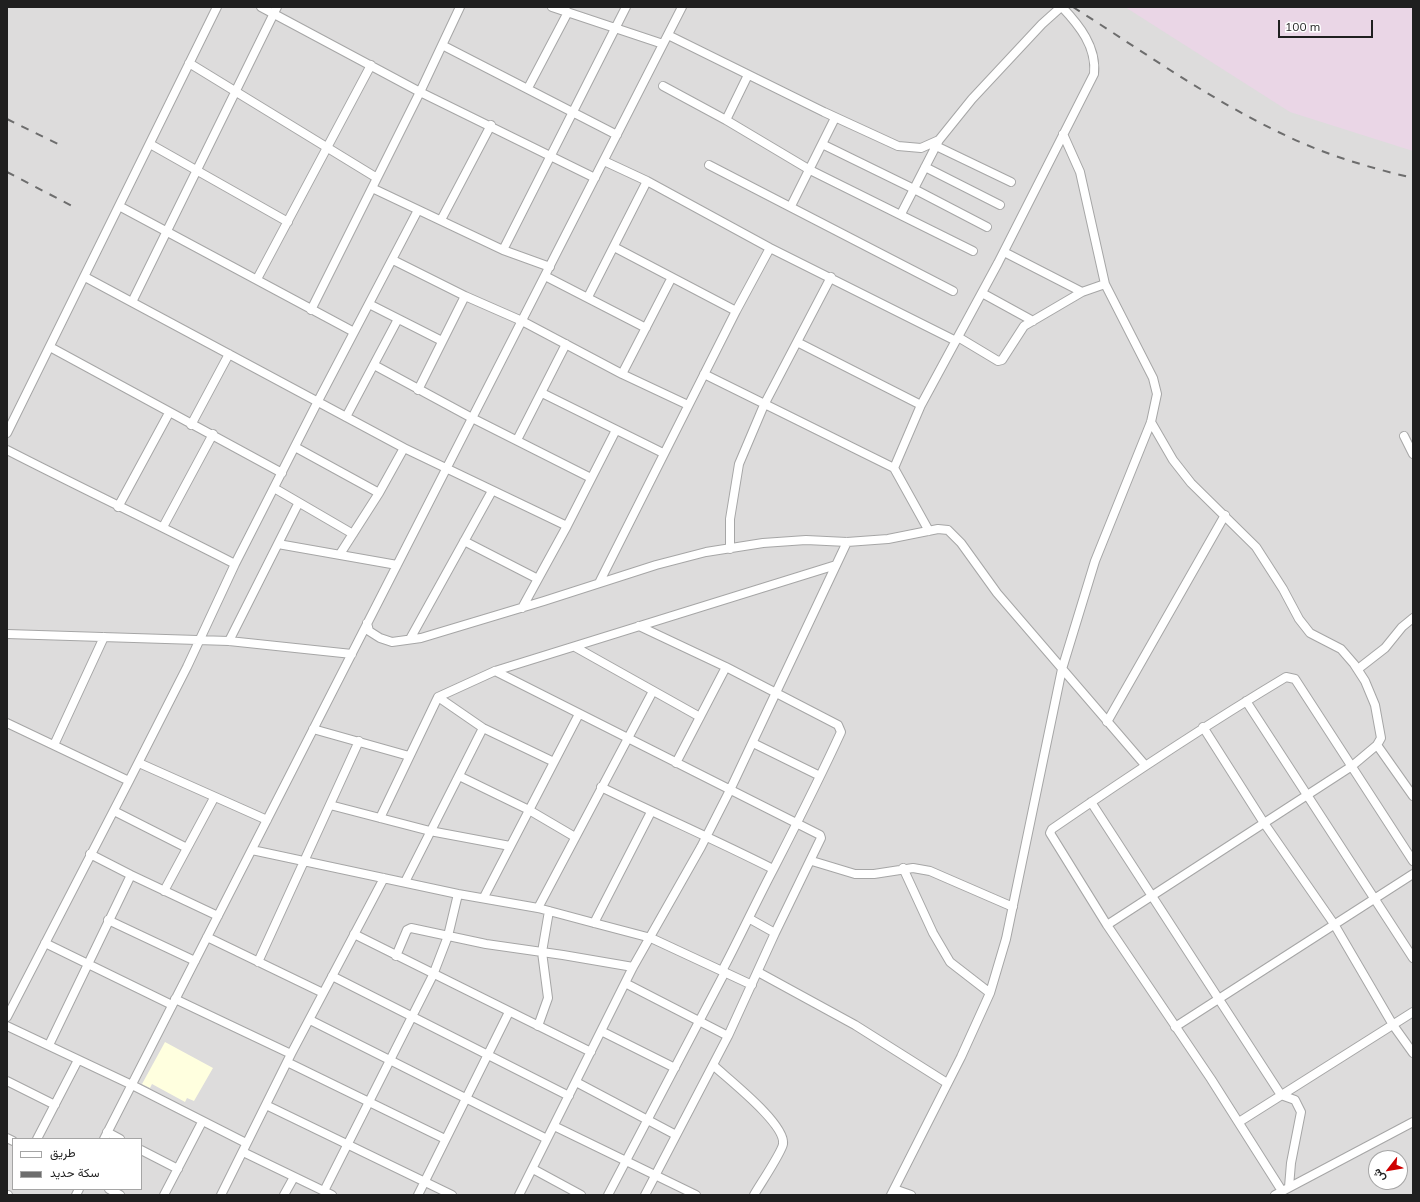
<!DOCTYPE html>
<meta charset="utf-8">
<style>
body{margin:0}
#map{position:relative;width:1420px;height:1202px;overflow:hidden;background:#f0ece4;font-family:Mulish,Vazirmatn,sans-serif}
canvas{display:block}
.frame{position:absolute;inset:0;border:8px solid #1f1f1f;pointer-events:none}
.legend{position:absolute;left:12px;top:1138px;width:130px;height:52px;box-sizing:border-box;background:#fff;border:1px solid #a5a5a5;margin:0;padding:5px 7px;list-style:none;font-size:12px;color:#1f1f1f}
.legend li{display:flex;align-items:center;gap:8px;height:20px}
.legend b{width:20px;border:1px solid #a5a5a5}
.north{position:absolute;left:1368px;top:1150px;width:40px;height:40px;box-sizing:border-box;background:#fff;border:1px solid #a5a5a5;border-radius:50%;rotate:239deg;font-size:11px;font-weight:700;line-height:16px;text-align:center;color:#1f1f1f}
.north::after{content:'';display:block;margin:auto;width:14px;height:18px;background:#ce0000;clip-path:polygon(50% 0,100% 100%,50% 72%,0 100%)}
.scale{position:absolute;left:1278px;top:20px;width:95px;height:18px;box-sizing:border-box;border:2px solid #1f1f1f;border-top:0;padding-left:5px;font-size:12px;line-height:14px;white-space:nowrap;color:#1f1f1f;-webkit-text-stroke:3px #fff;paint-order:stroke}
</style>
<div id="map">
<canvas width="1420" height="1202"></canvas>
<div class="frame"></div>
<ul class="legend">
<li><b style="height:5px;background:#fff"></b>طريق</li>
<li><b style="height:5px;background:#6d6d6d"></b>سكة حديد</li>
</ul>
<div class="north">ش</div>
<div class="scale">100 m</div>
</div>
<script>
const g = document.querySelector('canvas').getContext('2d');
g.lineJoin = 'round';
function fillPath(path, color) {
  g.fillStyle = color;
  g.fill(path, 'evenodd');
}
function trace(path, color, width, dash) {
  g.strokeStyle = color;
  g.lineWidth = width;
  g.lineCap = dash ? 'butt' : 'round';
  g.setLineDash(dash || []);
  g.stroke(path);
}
fillPath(new Path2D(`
 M 7,7 L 1413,7 L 1413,1195 L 7,1195 ZM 13,1139 L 141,1139 L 141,1189 L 13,1189 ZM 1376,1158 L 1400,1158 L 1400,1182 L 1376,1182 Z`), '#dddcdc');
fillPath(new Path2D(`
 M 1125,7 L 1413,7 L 1413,151 L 1290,112 Z`), '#ead6e6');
fillPath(new Path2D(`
 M 165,1042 L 213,1068 L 194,1101 L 187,1098 L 185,1102 L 152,1084 L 150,1088 L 142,1084 Z`), '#ffffdf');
const minor = new Path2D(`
 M 261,7 L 420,92 L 595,178
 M 552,7 L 663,44
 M 668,35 L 824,112 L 898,146 L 921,148 L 939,140 L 972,99 L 1042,24 L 1061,7
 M 442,45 L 617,135
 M 189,63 L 377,178
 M 663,86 L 726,120 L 810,170 L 973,251
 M 528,88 L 568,12
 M 726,120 L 748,75
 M 150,144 L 288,222
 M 822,144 L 914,189 L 987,227
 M 936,146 L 1011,182
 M 604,161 L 647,181 L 770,248 L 956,341
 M 709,165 L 953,291
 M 925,167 L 1000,205
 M 372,188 L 503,250 L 550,267
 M 119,206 L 354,332
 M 791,206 L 835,118
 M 901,214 L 939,140
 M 441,220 L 491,125
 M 614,247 L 736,311
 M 503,250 L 626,7
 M 1004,252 L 1082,292
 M 393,260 L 465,296 L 522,321 L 622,374 L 688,405
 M 545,276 L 646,328
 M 85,277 L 404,448 L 567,526
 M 257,279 L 371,65
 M 982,293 L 1033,321
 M 588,297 L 647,181
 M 132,302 L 277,7
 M 369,304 L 442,341
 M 311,310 L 420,92 L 460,7
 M 958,337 L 998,361 L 1002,360 L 1024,326 L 1082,292 L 1105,284
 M 797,342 L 921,405
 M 50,347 L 282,473
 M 374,365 L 472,418 L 591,478
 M 622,374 L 671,279
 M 704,374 L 894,468
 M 418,390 L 465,296
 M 542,393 L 663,453
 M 346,417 L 398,319
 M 191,425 L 229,354
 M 7,433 L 217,7
 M 1404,436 L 1413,454
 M 517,440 L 566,344
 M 295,447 L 379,493
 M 7,450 C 83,489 159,525 235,564
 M 274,488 L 353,534
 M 118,507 L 169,413
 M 163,527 L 213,434
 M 929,531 L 894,468 L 921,405 L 998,263 L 1094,74 C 1097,47 1079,25 1062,7
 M 464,541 L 538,579
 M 278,544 L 397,565
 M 730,549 L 730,519 L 739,464 L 764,405 L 831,277
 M 340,554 L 379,493 L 404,448
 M 599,583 L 736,311 L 770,248
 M 522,608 L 567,526 L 616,430
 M 367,623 L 369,631 L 380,638 L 392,642 L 421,638 L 544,601 L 656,565 L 706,552 L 763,543 L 806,540 L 847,542 L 888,539 L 938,529 L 948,530 L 961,543 L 997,593 L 1145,765
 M 639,626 L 726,667 L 838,725 L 841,732 C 820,778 797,823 774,868 C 756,902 740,937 722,971
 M 7,634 L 229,641 L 352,654
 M 410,639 L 492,491
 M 229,641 L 298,504
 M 575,647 L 700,717
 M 1358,669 L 1385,648 L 1402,627 L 1413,618
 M 495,671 L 820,835 L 821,838 L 775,933 L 728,1036 L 645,1195
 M 438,697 L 483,728 L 554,762
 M 1246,701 L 1413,958
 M 1107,722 L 1225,515
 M 7,723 L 129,781
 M 1203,727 L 1264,823 L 1334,924 L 1393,1025 L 1413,1053
 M 313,729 L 409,756
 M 753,743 L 820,776
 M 54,745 L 104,637
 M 1377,745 L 1413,796
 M 139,763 L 267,820
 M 676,763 L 726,667
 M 459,776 L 529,810 L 575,837
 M 601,787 C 658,815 716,840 773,869
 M 1091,802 L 1281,1095 L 1295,1100 L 1301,1112 L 1291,1163 L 1289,1187
 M 330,805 L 430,831 L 510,846
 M 114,811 L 187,848
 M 380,818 L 438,697 L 495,671 L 836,565
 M 252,850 L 458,894 L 538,908 L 594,923 L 651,938 L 752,985
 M 90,854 L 131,875 L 218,916
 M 812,861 L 855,874 L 874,874 L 913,868 L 930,871 L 1013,907
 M 903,868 L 933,933 L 950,962 L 990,993
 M 405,882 L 483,728
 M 164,891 L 214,798
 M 484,897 L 579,714
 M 538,908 L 653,691
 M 750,919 L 775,933
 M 108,920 L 195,961
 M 594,923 L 651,812
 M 1107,925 L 1352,766 L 1377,745 L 1381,738 L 1375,705 L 1365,681 L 1354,664 L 1341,649 L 1310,633 L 1299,619 L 1283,589 L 1256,547 L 1191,483 L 1173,460 L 1151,422
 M 354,934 L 591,1052
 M 207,937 L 323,993
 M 45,943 L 172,1005
 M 396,956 L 407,930 L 411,928 L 486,944 L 563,955 L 633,967
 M 258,962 L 359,741
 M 758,972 L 855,1025 L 947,1083
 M 332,976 L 569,1096
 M 625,983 L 728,1036
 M 175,999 L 291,1054
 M 7,1017 L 129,781 L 187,667 L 235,564 L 318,401 L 418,210
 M 310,1020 L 547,1139
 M 7,1026 L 132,1085 L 246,1143
 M 538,1026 L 548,998 L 542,952 L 549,911
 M 1175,1027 L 1413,874
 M 601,1031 L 675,1068
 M 49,1045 L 131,875
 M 287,1062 L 445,1139
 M 713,1065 C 728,1079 786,1124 783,1144 C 782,1152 759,1186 754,1195
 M 7,1081 L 55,1105
 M 576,1082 L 676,1135
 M 266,1105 L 452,1195
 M 1239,1122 L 1413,1012
 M 554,1126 L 696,1195
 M 107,1132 L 120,1139
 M 7,1138 L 13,1141
 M 37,1139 L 78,1060
 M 104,1139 L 682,7
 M 141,1150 L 178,1169
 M 243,1152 L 332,1195
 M 533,1169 L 581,1195
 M 109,1189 L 120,1195
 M 894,1189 L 911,1195
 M 324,1191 L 433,975 L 448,936 L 458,894
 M 1282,1191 L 1211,1079 L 1107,925 L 1050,833 L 1052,829 C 1129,776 1206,725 1286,677 L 1295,679 L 1413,861
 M 7,1195 L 8,1195
 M 76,1195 L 79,1189
 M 164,1195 L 202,1122
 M 221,1195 L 291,1054 L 384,878
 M 284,1195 L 294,1177
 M 418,1195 L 509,1012
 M 519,1195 L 633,967 L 701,847 L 730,790 L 847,542
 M 608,1195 L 725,972
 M 891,1195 L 961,1057 L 990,993 L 1006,939 L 1062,669 L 1095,561 L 1151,422 L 1157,394 L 1153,378 L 1105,284 L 1080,172 L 1063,134
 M 1275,1195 L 1413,1122`);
trace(minor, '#a6a6a6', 10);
trace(minor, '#fff', 8);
trace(new Path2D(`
 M 1073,7 C 1144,52 1213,102 1289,137 C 1329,156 1371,168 1413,178
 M 7,119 L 62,146
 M 7,172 L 72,206`), '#6d6d6d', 2, [8, 8]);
</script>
